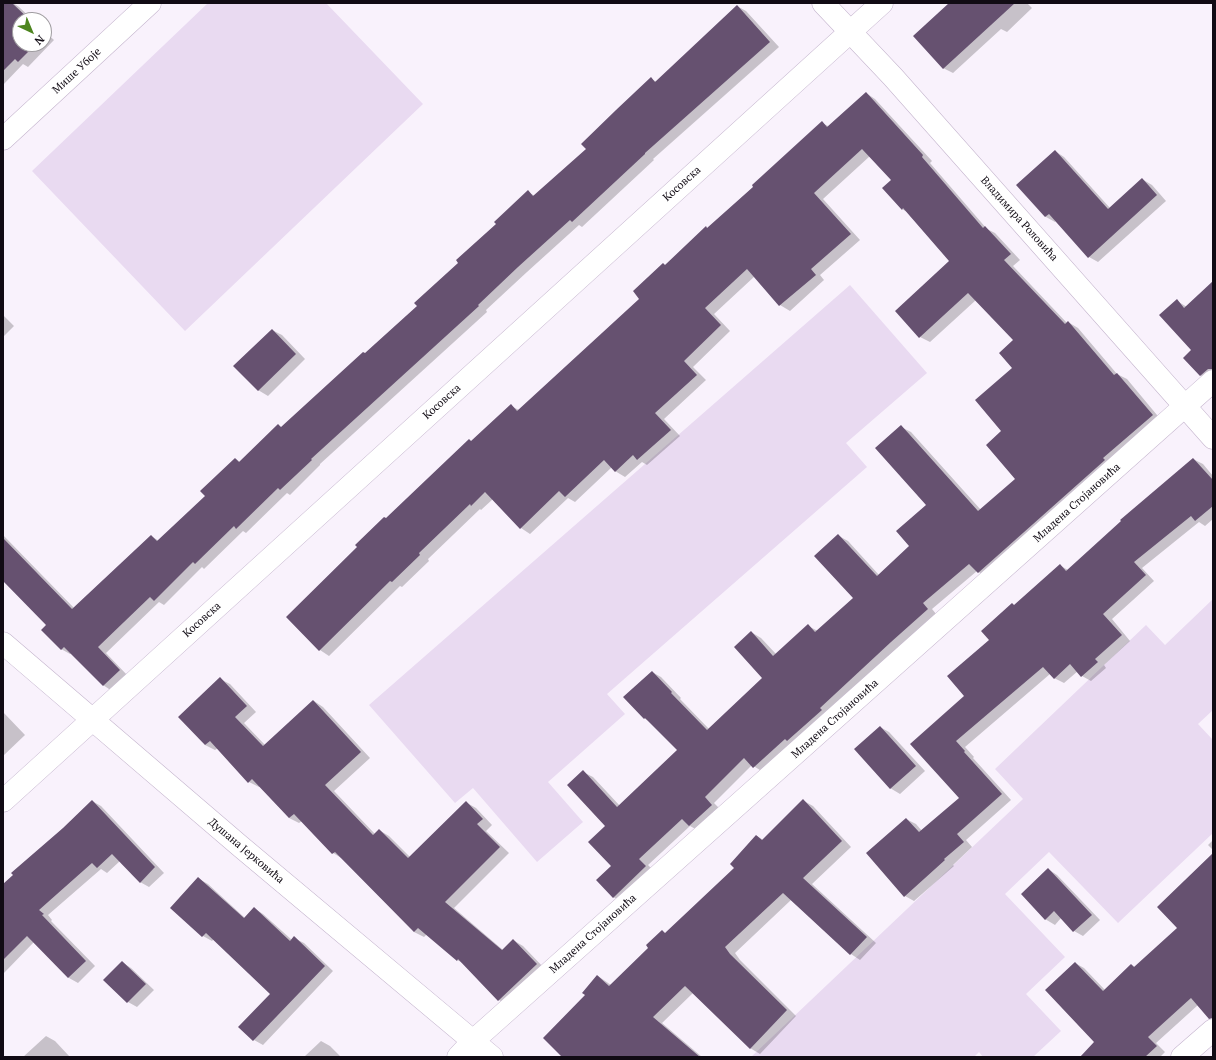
<!DOCTYPE html>
<meta charset="utf-8">
<style>
body{margin:0}
#map{position:relative;width:1216px;height:1060px;overflow:hidden;background:#f9f2fc;font-family:"PT Serif",serif}
canvas{display:block}
.frame{position:absolute;inset:0;border:4px solid #110b14;pointer-events:none}
.north{position:absolute;left:12px;top:12px;width:40px;height:40px;box-sizing:border-box;background:#fff;border:1px solid #a09da1;border-radius:50%;rotate:136deg;font-size:11px;font-weight:700;line-height:16px;text-align:center;color:#110b14}
.north::after{content:'';display:block;margin:auto;width:14px;height:18px;background:#4d851f;clip-path:polygon(50% 0,100% 100%,50% 72%,0 100%)}
</style>
<div id="map">
<canvas width="1216" height="1060"></canvas>
<div class="frame"></div>
<div class="north">N</div>
</div>
<script>
const g = document.querySelector('canvas').getContext('2d');
g.lineJoin = 'round';
function fillPath(path, color) {
  g.fillStyle = color;
  g.fill(path, 'evenodd');
}
function trace(path, color, width, dash) {
  g.strokeStyle = color;
  g.lineWidth = width;
  g.lineCap = dash ? 'butt' : 'round';
  g.setLineDash(dash || []);
  g.stroke(path);
}
function write(font, color, halo, rows, align = 'center') {
  g.font = font + ' "PT Serif",serif';
  g.lineWidth = 4;
  g.setLineDash([]);
  g.textBaseline = 'middle';
  g.strokeStyle = halo;
  g.fillStyle = color;
  for (const [text, x, y, turn = 0] of rows) {
    g.save();
    g.translate(x, y);
    g.rotate((+turn || 0) * Math.PI / 180);
    g.textAlign = isNaN(turn) ? turn : align;
    if (halo) g.strokeText(text, 0, 0);
    g.fillText(text, 0, 0);
    g.restore();
  }
}
fillPath(new Path2D(`
 M 208,3 L 326,3 L 423,104 L 185,331 L 32,171 Z
 M 850,285 L 927,373 L 846,443 L 867,467 L 607,694 L 625,714 L 548,782 L 583,822 L 537,862 L 473,788 L 455,803 L 369,705 Z
 M 1213,599 L 1213,710 L 1198,724 L 1213,740 L 1213,833 L 1118,923 L 1049,852 L 1005,894 L 1065,957 L 1026,994 L 1061,1031 L 1033,1057 L 983,1057 L 979,1052 L 974,1057 L 751,1057 L 1023,799 L 995,769 L 1146,625 L 1165,645 Z`), '#e9daf1');
fillPath(new Path2D(`
 M 8,3 L 13,3 L 19,7 L 33,20 L 20,20 L 20,44 L 44,44 L 44,31 L 54,40 L 28,67 L 23,64 L 3,85 L 3,8 Z
 M 953,3 L 1027,3 L 1032,8 L 1007,32 L 1001,29 L 953,73 L 943,68 Z
 M 737,6 L 746,11 L 779,47 L 653,159 L 654,160 L 582,227 L 579,225 L 527,272 L 486,310 L 487,312 L 320,464 L 320,465 L 290,495 L 287,493 L 246,533 L 243,531 L 204,569 L 202,567 L 164,605 L 159,602 L 106,653 L 128,676 L 112,691 L 103,685 L 72,653 L 70,654 L 61,649 L 47,625 L 3,579 L 3,535 L 75,609 L 151,536 L 159,541 L 206,496 L 236,459 L 240,462 L 282,428 L 365,354 L 418,306 L 528,192 L 535,196 L 587,149 L 651,79 L 657,82 Z
 M 866,93 L 875,99 L 932,161 L 930,163 L 987,229 L 995,233 L 1020,260 L 1013,266 L 1067,323 L 1068,322 L 1078,328 L 1117,374 L 1127,379 L 1162,421 L 988,578 L 977,571 L 932,609 L 937,615 L 763,772 L 752,765 L 714,803 L 721,810 L 699,831 L 690,826 L 648,865 L 655,872 L 623,902 L 613,897 L 612,867 L 607,826 L 583,772 L 593,777 L 620,806 L 679,750 L 652,723 L 644,718 L 652,672 L 661,677 L 681,698 L 680,699 L 709,729 L 764,678 L 751,632 L 761,638 L 776,654 L 808,626 L 818,631 L 854,598 L 839,536 L 848,541 L 879,575 L 910,546 L 928,505 L 901,427 L 911,432 L 981,510 L 1017,479 L 1003,431 L 1014,368 L 1015,340 L 976,300 L 930,342 L 920,337 L 950,261 L 907,212 L 902,209 L 892,180 L 870,156 L 823,199 L 860,240 L 820,275 L 824,280 L 790,311 L 780,305 L 755,276 L 714,314 L 730,331 L 693,367 L 706,380 L 664,419 L 680,436 L 647,465 L 642,462 L 625,477 L 615,471 L 612,467 L 575,502 L 568,498 L 530,534 L 521,528 L 493,499 L 481,510 L 480,509 L 428,559 L 429,561 L 402,587 L 400,586 L 329,656 L 320,650 L 287,617 L 386,519 L 511,406 L 519,410 L 641,299 L 665,265 L 708,229 L 822,123 L 830,127 Z
 M 1055,151 L 1064,157 L 1110,208 L 1142,179 L 1152,185 L 1166,201 L 1098,262 L 1089,257 L 1056,221 L 1055,222 L 1046,217 L 1017,185 Z
 M 1213,282 L 1213,377 L 1210,381 L 1200,375 L 1177,301 L 1187,307 Z
 M 3,315 L 14,326 L 3,337 Z
 M 272,330 L 282,335 L 305,359 L 268,396 L 258,390 Z
 M 1193,459 L 1203,464 L 1213,476 L 1213,519 L 1205,526 L 1199,522 L 1142,568 L 1154,581 L 1112,619 L 1130,641 L 1104,665 L 1106,668 L 1091,681 L 1082,676 L 1078,671 L 1064,683 L 1054,678 L 1050,674 L 965,747 L 974,757 L 973,758 L 1011,800 L 966,840 L 972,847 L 953,865 L 954,866 L 914,901 L 905,896 L 906,819 L 916,824 L 922,831 L 961,798 L 912,744 L 965,696 L 990,640 L 1015,606 L 1061,566 L 1068,570 Z
 M 220,679 L 230,684 L 256,712 L 244,723 L 265,745 L 314,701 L 323,707 L 370,758 L 334,791 L 375,834 L 379,830 L 389,836 L 410,857 L 467,803 L 476,808 L 492,825 L 486,831 L 509,853 L 454,908 L 503,950 L 513,940 L 523,946 L 546,970 L 509,1006 L 499,1000 L 465,964 L 457,960 L 427,934 L 424,937 L 414,932 L 343,859 L 333,853 L 302,821 L 299,823 L 289,818 L 260,786 L 259,787 L 249,782 L 218,748 L 215,750 L 205,745 Z
 M 3,712 L 25,735 L 3,756 Z
 M 880,727 L 889,732 L 925,771 L 900,794 L 890,788 Z
 M 92,801 L 101,806 L 164,873 L 149,887 L 140,882 L 120,861 L 107,873 L 101,869 L 48,915 L 52,920 L 51,921 L 95,966 L 78,983 L 69,978 L 34,942 L 3,974 L 3,885 Z
 M 804,801 L 813,806 L 851,847 L 812,884 L 876,943 L 860,960 L 851,954 L 791,900 L 735,953 L 740,960 L 796,1016 L 760,1054 L 750,1048 L 693,993 L 662,1023 L 702,1057 L 563,1057 L 586,995 L 598,976 L 611,985 L 736,868 L 757,836 L 763,840 Z
 M 1213,840 L 1213,850 L 1208,845 Z
 M 1213,854 L 1213,1018 L 1198,1005 L 1156,1043 L 1165,1052 L 1160,1057 L 1081,1057 L 1095,1042 L 1075,963 L 1084,968 L 1105,990 L 1132,965 L 1135,967 L 1178,928 Z
 M 1048,869 L 1057,875 L 1100,920 L 1083,936 L 1074,931 L 1061,918 L 1055,925 L 1045,919 Z
 M 199,879 L 208,884 L 245,918 L 254,908 L 263,914 L 292,940 L 294,938 L 304,943 L 333,971 L 263,1045 L 254,1040 L 271,994 L 214,939 L 212,941 L 203,936 Z
 M 122,962 L 131,968 L 154,990 L 137,1007 L 128,1002 Z
 M 46,1036 L 55,1041 L 70,1057 L 23,1057 Z
 M 321,1041 L 330,1046 L 341,1057 L 304,1057 Z`), '#0003');
fillPath(new Path2D(`
 M 3,3 L 12,3 L 30,20 L 20,20 L 20,44 L 36,44 L 18,62 L 15,59 L 3,71 Z
 M 949,3 L 1015,3 L 943,69 L 913,36 Z
 M 737,5 L 770,42 L 645,153 L 645,154 L 572,222 L 570,220 L 518,267 L 478,305 L 479,306 L 311,459 L 312,460 L 280,490 L 278,488 L 236,529 L 234,526 L 195,564 L 193,562 L 154,601 L 150,597 L 98,647 L 120,670 L 103,686 L 64,647 L 61,650 L 41,630 L 46,625 L 3,581 L 3,538 L 72,609 L 151,535 L 157,541 L 205,496 L 200,491 L 235,458 L 239,462 L 278,424 L 281,427 L 363,352 L 365,353 L 417,306 L 414,303 L 458,263 L 456,260 L 496,224 L 494,222 L 528,190 L 533,196 L 586,149 L 581,144 L 616,110 L 651,77 L 655,82 Z
 M 866,92 L 923,155 L 922,157 L 983,228 L 985,226 L 1011,254 L 1004,260 L 1065,324 L 1068,321 L 1114,375 L 1117,373 L 1153,415 L 1103,458 L 1105,460 L 978,573 L 969,564 L 923,603 L 928,609 L 891,642 L 820,708 L 822,710 L 787,741 L 785,739 L 753,768 L 744,758 L 705,797 L 712,805 L 689,826 L 682,819 L 639,859 L 646,866 L 613,898 L 596,880 L 611,866 L 588,842 L 605,826 L 567,785 L 583,770 L 617,807 L 677,750 L 645,718 L 644,719 L 623,697 L 652,671 L 672,692 L 671,693 L 707,730 L 762,678 L 734,647 L 751,631 L 773,656 L 808,624 L 815,632 L 853,598 L 814,556 L 838,534 L 877,576 L 909,546 L 896,531 L 926,505 L 875,448 L 901,425 L 978,511 L 1015,479 L 986,445 L 1001,431 L 975,400 L 1012,368 L 999,353 L 1013,340 L 968,293 L 919,338 L 895,311 L 949,261 L 903,208 L 902,210 L 882,188 L 891,180 L 862,149 L 814,193 L 851,234 L 811,269 L 816,275 L 779,306 L 747,269 L 705,308 L 721,325 L 684,361 L 697,375 L 655,413 L 671,430 L 637,460 L 633,455 L 615,472 L 604,460 L 565,497 L 559,491 L 520,529 L 485,492 L 471,506 L 470,504 L 419,553 L 420,555 L 392,582 L 390,581 L 319,651 L 286,617 L 357,547 L 355,545 L 384,517 L 386,518 L 469,439 L 471,441 L 511,404 L 517,411 L 639,299 L 633,291 L 663,263 L 665,265 L 706,226 L 707,228 L 753,187 L 752,185 L 822,121 L 827,127 Z
 M 1055,150 L 1108,209 L 1142,178 L 1157,195 L 1088,258 L 1049,214 L 1045,217 L 1016,185 Z
 M 1213,281 L 1213,369 L 1208,369 L 1200,376 L 1183,358 L 1191,350 L 1159,315 L 1177,299 L 1184,308 Z
 M 272,329 L 296,354 L 258,391 L 233,366 Z
 M 1193,458 L 1213,480 L 1213,506 L 1195,521 L 1191,516 L 1134,562 L 1146,575 L 1103,614 L 1122,635 L 1095,659 L 1098,662 L 1081,677 L 1070,664 L 1054,679 L 1043,667 L 956,741 L 965,751 L 964,752 L 1002,794 L 957,834 L 964,842 L 944,859 L 945,860 L 904,897 L 866,853 L 906,818 L 919,832 L 959,798 L 910,744 L 964,696 L 947,676 L 989,640 L 981,631 L 1012,603 L 1014,605 L 1060,564 L 1066,571 L 1121,521 L 1120,520 Z
 M 220,677 L 247,706 L 235,717 L 263,746 L 313,700 L 361,752 L 325,785 L 373,835 L 379,829 L 408,858 L 466,801 L 483,819 L 477,824 L 500,847 L 445,902 L 502,950 L 513,939 L 537,964 L 498,1001 L 458,959 L 457,961 L 418,928 L 414,932 L 335,852 L 332,854 L 294,814 L 289,818 L 252,779 L 248,783 L 210,741 L 205,745 L 178,717 Z
 M 880,726 L 916,766 L 890,789 L 854,749 Z
 M 803,799 L 842,841 L 803,878 L 867,937 L 850,955 L 783,893 L 725,947 L 730,954 L 787,1010 L 750,1049 L 685,986 L 653,1017 L 700,1057 L 562,1057 L 543,1038 L 585,995 L 582,993 L 597,975 L 609,986 L 648,948 L 646,945 L 662,930 L 665,933 L 734,868 L 730,864 L 756,835 L 762,840 Z
 M 92,800 L 155,867 L 140,883 L 112,854 L 97,868 L 92,863 L 39,910 L 44,914 L 42,915 L 86,961 L 68,978 L 27,936 L 3,960 L 3,884 L 13,875 L 11,873 L 63,828 Z
 M 1213,853 L 1213,1018 L 1209,1019 L 1191,998 L 1148,1037 L 1157,1046 L 1145,1057 L 1080,1057 L 1094,1042 L 1045,990 L 1075,962 L 1103,991 L 1131,964 L 1134,967 L 1177,928 L 1157,907 Z
 M 1048,868 L 1092,915 L 1073,932 L 1054,911 L 1045,920 L 1021,894 Z
 M 198,877 L 244,918 L 254,907 L 290,941 L 294,936 L 325,966 L 253,1041 L 238,1027 L 270,994 L 206,933 L 202,937 L 170,908 Z
 M 122,961 L 146,984 L 127,1003 L 103,980 Z`), '#665170');
const minor = new Path2D(`
 M 823,3 L 893,77 L 1213,438
 M 3,139 L 150,3
 M 3,643 L 240,846 L 492,1057
 M 3,801 L 882,3
 M 458,1057 L 473,1041 L 1213,381
 M 1182,1057 L 1213,1030`);
trace(minor, '#c4b4cd', 23);
trace(minor, '#fff', 22);
write('11px', '#110b14', '#fff', [
 ["Мише Убоје",77,71,-43],
 ["Косовска",682,184,-42],
 ["Владимира Роловића",1019,219,48],
 ["Косовска",442,402,-42],
 ["Младена Стојановића",1077,503,-42],
 ["Косовска",202,620,-42],
 ["Младена Стојановића",835,719,-42],
 ["Душана Јерковића",246,851,40],
 ["Младена Стојановића",593,934,-42]
]);
</script>
